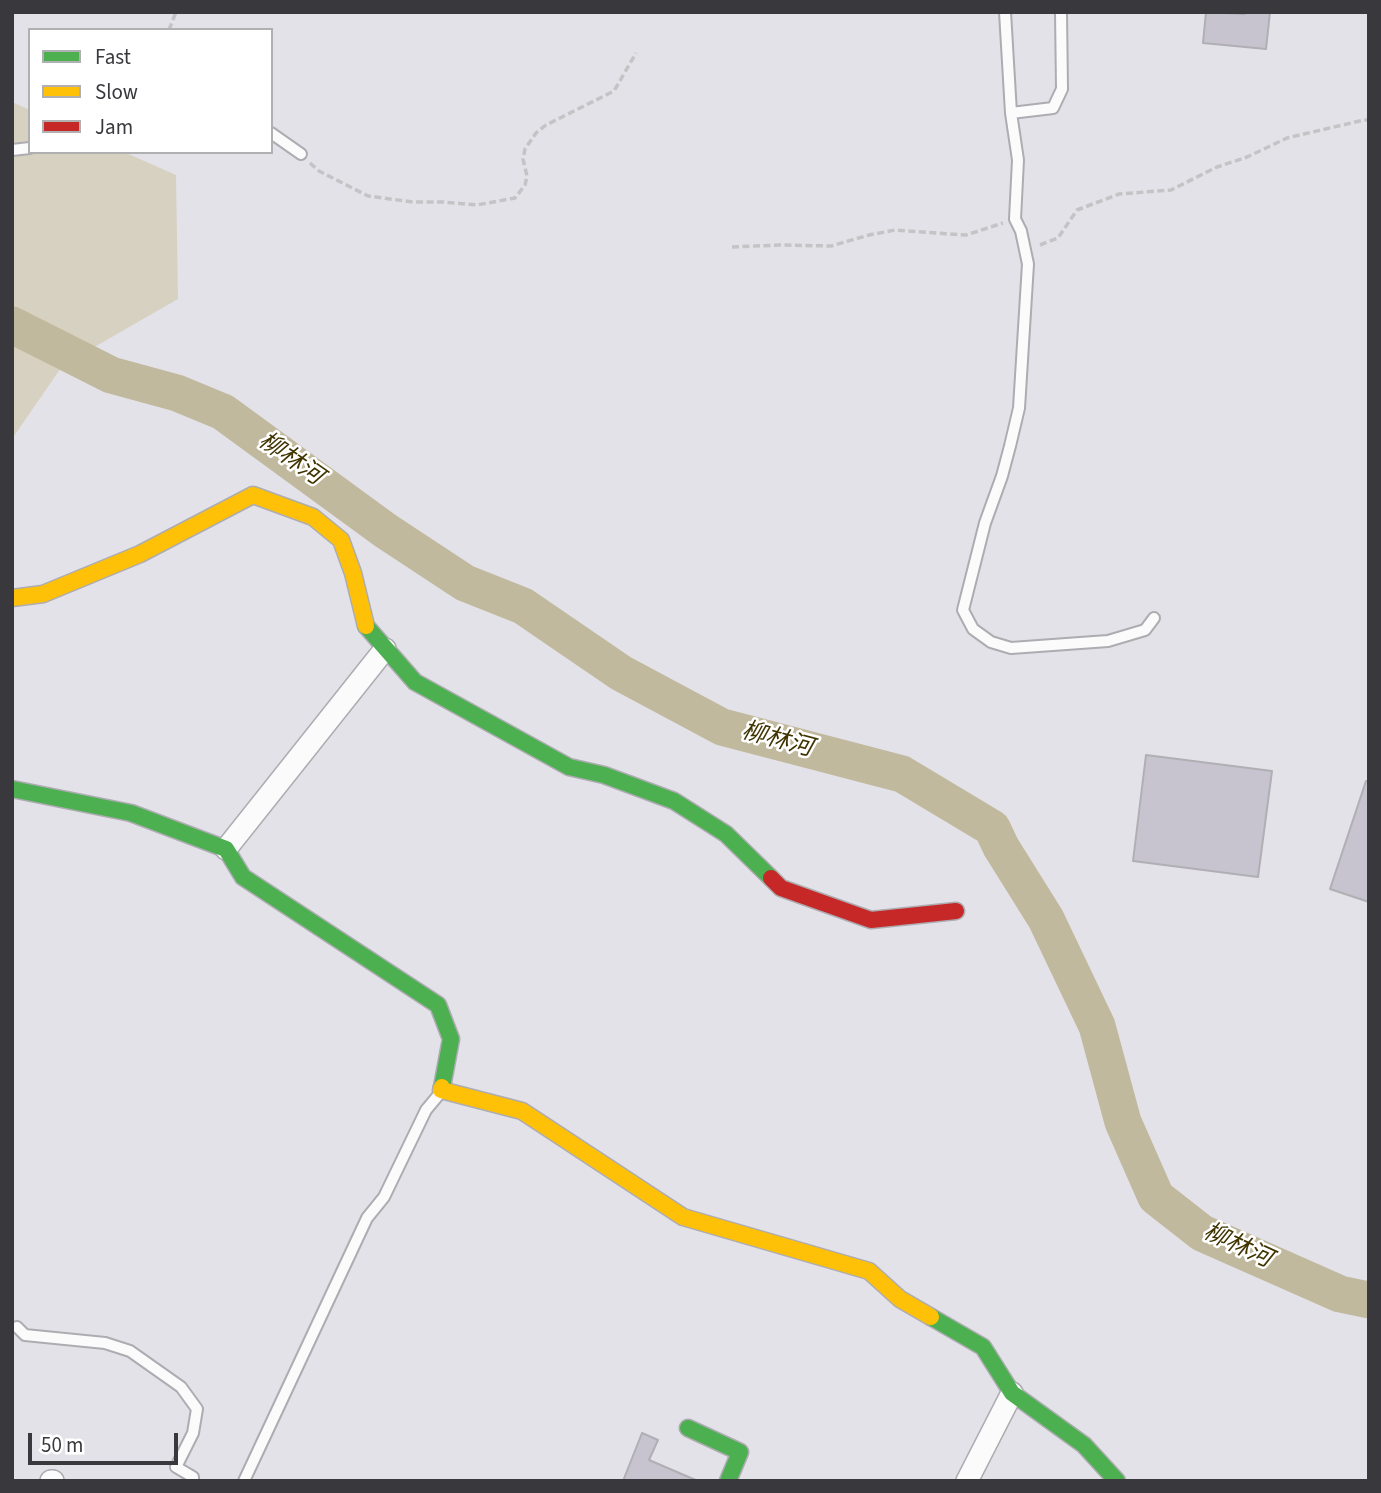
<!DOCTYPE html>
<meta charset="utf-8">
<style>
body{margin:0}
#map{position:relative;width:1381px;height:1493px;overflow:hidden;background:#e4e2e9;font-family:"Source Sans 3",sans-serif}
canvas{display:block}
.frame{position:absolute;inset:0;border:14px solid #39383d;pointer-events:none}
.legend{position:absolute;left:28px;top:28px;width:245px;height:126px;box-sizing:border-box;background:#fff;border:2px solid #b0afb1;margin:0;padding:9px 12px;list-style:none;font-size:21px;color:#39383d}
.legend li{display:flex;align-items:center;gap:14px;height:35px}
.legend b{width:35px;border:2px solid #b0afb1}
.scale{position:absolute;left:28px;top:1433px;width:150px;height:32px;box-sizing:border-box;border:4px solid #39383d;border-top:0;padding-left:9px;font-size:21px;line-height:24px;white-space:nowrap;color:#39383d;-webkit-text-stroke:5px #fff;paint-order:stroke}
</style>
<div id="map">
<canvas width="1381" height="1493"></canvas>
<div class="frame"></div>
<ul class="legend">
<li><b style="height:9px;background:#4caf50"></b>Fast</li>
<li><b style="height:9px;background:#ffc107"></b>Slow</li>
<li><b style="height:9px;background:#c62828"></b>Jam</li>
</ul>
<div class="scale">50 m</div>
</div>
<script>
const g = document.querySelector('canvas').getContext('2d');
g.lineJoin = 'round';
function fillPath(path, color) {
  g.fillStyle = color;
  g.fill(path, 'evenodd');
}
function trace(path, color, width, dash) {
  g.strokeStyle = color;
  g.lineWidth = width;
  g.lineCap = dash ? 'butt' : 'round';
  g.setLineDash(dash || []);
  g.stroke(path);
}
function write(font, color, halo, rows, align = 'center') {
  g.font = font + ' "Source Sans 3","Noto Sans SC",sans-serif';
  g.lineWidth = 5;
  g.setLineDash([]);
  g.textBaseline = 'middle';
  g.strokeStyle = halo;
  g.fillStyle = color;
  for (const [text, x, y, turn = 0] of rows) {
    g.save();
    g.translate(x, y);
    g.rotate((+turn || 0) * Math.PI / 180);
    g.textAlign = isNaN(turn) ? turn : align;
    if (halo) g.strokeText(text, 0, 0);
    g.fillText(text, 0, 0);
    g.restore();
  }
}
fillPath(new Path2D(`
 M 12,102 L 30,110 L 30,152 L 124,152 L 176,175 L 178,299 L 63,365 L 12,439 Z`), '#d7d1c1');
trace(new Path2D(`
 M 12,325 L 111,375 L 177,393 L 223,412 L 386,531 L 465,583 L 523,606 L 621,673 L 722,727 L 902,774 L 992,828 L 1001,847 L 1046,919 L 1097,1026 L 1123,1122 L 1156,1197 L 1202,1233 L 1340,1294 L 1369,1300`), '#c0b99e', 37);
const building = new Path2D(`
 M 1206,12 L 1245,14 L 1245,12 L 1270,12 L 1266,49 L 1203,43 Z
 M 1146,755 L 1272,771 L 1258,877 L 1133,861 Z
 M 1366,781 L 1369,782 L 1369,902 L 1330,889 Z
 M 642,1433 L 658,1440 L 649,1460 L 698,1481 L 623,1481 Z`);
fillPath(building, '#c7c4cf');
trace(building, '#b0afb4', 2);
const lane = new Path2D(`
 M 1005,12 L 1011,113 L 1018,160 L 1015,219 L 1021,231 L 1028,264 L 1019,408 L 1010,446 L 1002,476 L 985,523 L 963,610 L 973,629 L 991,642 L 1011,648 L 1108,641 L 1145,630 L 1154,618
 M 1011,113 L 1053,108 L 1062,89 L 1061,12
 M 271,133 L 301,154
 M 12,150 L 30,148
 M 17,1327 L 25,1335 L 105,1343 L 130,1351 L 181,1387 L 197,1409 L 193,1433 L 176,1467 L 193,1477 L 193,1481
 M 244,1481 L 367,1218 L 384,1197 L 426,1110 L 441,1092`);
const street = new Path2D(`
 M 226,849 L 385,649
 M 51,1481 L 53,1481
 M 967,1481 L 1012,1393`);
const fast = new Path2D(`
 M 366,626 L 415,682 L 569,767 L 604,775 L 674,801 L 726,834 L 771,878
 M 12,789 L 131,813 L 226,849 L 243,877 L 438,1005 L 451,1039 L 442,1087
 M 931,1317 L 983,1347 L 1012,1393 L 1084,1445 L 1117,1481
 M 688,1428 L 740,1452 L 728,1481`);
const slow = new Path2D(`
 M 12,598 L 43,594 L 140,554 L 253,495 L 313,517 L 341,540 L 353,573 L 366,626
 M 442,1087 L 441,1090 L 522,1111 L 683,1217 L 869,1271 L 900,1299 L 931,1317`);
const jam = new Path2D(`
 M 771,878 L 781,888 L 871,920 L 956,911`);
trace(lane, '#adacb1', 14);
trace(street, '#adacb1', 24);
trace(fast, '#adacb1', 19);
trace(slow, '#adacb1', 19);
trace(jam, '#adacb1', 19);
trace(new Path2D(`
 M 169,30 L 176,12
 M 310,163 L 319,171 L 368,196 L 413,202 L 443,202 L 477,205 L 515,198 L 525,185 L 527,176 L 523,159 L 525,149 L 536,133 L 546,125 L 614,91 L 636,53
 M 1040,245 L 1058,238 L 1077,210 L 1119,194 L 1171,190 L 1217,167 L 1247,157 L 1287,138 L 1364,120 L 1369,120
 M 732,247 L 780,245 L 831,246 L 869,235 L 895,230 L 966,235 L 1003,223`), '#c4c4c6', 3.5, [7, 3.5]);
trace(lane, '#fbfbfc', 10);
trace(street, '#fbfbfc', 21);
trace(fast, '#4caf50', 16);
trace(slow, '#ffc107', 16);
trace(jam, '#c62828', 16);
write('italic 24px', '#403500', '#fff', [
 ["柳林河",290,460,35],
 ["柳林河",777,741,15],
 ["柳林河",1237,1247,25]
]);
</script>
